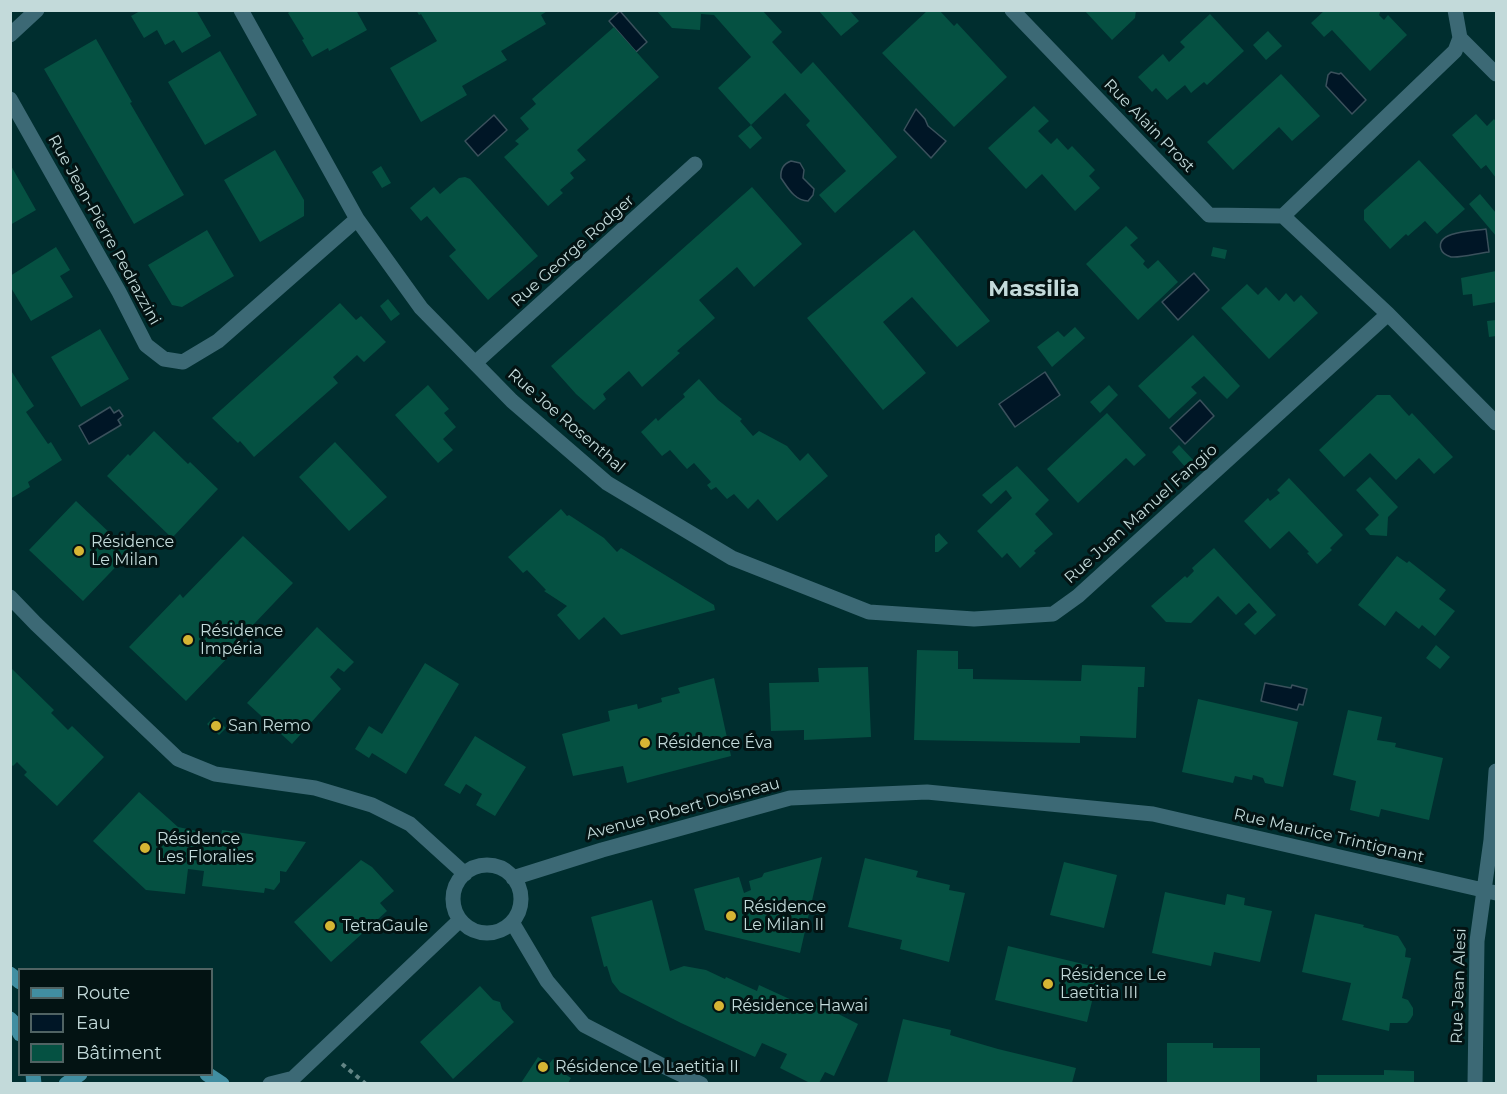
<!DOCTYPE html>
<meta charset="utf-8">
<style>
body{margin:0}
#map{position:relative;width:1507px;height:1094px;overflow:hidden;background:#002e2f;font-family:Montserrat,sans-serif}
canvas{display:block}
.frame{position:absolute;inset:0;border:12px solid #c3dada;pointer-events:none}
.legend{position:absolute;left:18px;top:968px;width:195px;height:108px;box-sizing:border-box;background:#031313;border:2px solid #506363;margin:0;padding:8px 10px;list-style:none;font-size:18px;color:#c3dada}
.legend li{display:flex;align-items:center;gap:12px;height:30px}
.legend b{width:30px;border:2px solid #506363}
</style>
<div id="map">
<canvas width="1507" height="1094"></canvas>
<div class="frame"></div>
<ul class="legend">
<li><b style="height:8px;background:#418ea1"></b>Route</li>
<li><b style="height:16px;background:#001626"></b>Eau</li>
<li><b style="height:16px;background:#055142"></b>Bâtiment</li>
</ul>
</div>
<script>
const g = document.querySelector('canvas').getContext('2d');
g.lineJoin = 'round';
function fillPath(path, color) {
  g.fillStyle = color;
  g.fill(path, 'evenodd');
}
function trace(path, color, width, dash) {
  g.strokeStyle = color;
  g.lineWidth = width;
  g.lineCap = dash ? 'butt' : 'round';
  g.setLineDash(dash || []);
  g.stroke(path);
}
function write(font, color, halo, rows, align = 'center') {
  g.font = font + ' Montserrat,sans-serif';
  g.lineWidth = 6;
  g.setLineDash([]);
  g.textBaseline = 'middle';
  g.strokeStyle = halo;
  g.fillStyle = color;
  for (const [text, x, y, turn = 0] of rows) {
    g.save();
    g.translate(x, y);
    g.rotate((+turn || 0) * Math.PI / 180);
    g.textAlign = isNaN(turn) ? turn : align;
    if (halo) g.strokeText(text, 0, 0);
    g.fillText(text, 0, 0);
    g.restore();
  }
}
const water = new Path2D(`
 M 620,11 L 647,42 L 636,52 L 609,21 Z
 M 1331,72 L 1339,74 L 1341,73 L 1366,100 L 1352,114 L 1326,86 L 1328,75 Z
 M 916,109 L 925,119 L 928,126 L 946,141 L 931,158 L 904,130 Z
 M 494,115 L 507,130 L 478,156 L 465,141 Z
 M 791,161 L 800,163 L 804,170 L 803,178 L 814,189 L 813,195 L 808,201 C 795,201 788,188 781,178 C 780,169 783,164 791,161 Z
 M 1486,229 L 1489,252 C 1478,253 1462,258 1451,257 C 1448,256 1442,253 1441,249 C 1435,231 1474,231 1486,229 Z
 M 1194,273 L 1209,290 L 1178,320 L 1162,302 Z
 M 1045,372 L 1060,395 L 1015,427 L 999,404 Z
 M 1200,400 L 1214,416 L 1185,444 L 1170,428 Z
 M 110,407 L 114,413 L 119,410 L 123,416 L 118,420 L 121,425 L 89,444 L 79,426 Z
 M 1265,683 L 1291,688 L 1292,685 L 1307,689 L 1303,705 L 1299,704 L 1297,710 L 1261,701 Z`);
fillPath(water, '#001626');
trace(water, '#3a515c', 1.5);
fillPath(new Path2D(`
 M 142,10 L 196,10 L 211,36 L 182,53 L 174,40 L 165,45 L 157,30 L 144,38 L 131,16 Z
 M 291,10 L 356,10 L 367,30 L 329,51 L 328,48 L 312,57 L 302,40 L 304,39 L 288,13 Z
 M 416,10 L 549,10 L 541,15 L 546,24 L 501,51 L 507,60 L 462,86 L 467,95 L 421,122 L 390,68 L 437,41 L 421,14 L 419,15 Z
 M 656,10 L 762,10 L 782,32 L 772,42 L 801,74 L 813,62 L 897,157 L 835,213 L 819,195 L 846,171 L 806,125 L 810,121 L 785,93 L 751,125 L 718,88 L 751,57 L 714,15 L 701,14 L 700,30 L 672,28 Z
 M 818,10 L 849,10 L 859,21 L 841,36 Z
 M 928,10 L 939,10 L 954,26 L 957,23 L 1007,77 L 954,127 L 882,53 Z
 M 1084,10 L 1136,10 L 1135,18 L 1112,40 Z
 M 1325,10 L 1381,10 L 1379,15 L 1384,20 L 1388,15 L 1407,35 L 1370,71 L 1332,30 L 1324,37 L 1311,23 Z
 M 1210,14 L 1244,51 L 1207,85 L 1204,82 L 1191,93 L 1185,85 L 1167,100 L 1156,88 L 1152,92 L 1138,77 L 1163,54 L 1169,62 L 1185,47 L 1180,42 Z
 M 614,27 L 659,77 L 577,150 L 586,160 L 570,173 L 574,178 L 560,190 L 563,193 L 548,206 L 504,157 L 519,144 L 515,141 L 529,129 L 520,118 L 536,104 L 532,99 Z
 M 1268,31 L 1282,46 L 1266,60 L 1253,45 Z
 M 96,39 L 132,102 L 130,103 L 184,195 L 134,224 L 44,69 Z
 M 220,51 L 257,115 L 205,145 L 168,82 Z
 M 1281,74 L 1320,116 L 1292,141 L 1279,127 L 1233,170 L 1207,142 Z
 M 1034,106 L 1049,121 L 1038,131 L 1051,144 L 1057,138 L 1068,150 L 1072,146 L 1095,170 L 1089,176 L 1100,188 L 1075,211 L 1042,174 L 1026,189 L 988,148 Z
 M 1476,114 L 1487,126 L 1494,119 L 1496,122 L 1496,178 L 1486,165 L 1481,169 L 1452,135 Z
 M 751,125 L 762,138 L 750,149 L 738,136 Z
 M 275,150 L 304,200 L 304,216 L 260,242 L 224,180 Z
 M 1419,160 L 1465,209 L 1437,234 L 1425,221 L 1408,236 L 1406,234 L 1390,249 L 1364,220 L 1364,210 Z
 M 10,164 L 36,210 L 10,225 Z
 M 381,166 L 391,183 L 382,188 L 372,172 Z
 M 465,177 L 470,179 L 538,256 L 488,300 L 449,256 L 456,250 L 427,216 L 421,221 L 410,208 L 434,187 L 440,194 L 459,178 Z
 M 752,187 L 802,244 L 754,287 L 737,267 L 699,300 L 715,318 L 677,351 L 680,353 L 642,387 L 629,371 L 603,394 L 606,399 L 594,410 L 576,394 L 551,366 Z
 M 1480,194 L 1496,213 L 1496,236 L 1469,204 Z
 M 1126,226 L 1138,238 L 1130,245 L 1145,261 L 1143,264 L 1148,269 L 1158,260 L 1178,282 L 1138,320 L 1086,264 Z
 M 207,230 L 234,276 L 182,307 L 172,305 L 148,265 Z
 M 914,230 L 990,321 L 957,347 L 912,297 L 883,322 L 926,373 L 883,410 L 807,318 Z
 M 56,247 L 70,270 L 60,276 L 73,297 L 31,321 L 10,286 L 10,276 Z
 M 1213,247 L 1227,250 L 1225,259 L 1211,256 Z
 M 1496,271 L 1496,302 L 1473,306 L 1472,294 L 1463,295 L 1461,278 Z
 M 1247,284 L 1258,295 L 1266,287 L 1279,301 L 1286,293 L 1294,302 L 1301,295 L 1318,313 L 1269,359 L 1221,308 Z
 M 388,299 L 400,314 L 391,321 L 380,306 Z
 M 340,303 L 356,320 L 361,316 L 386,342 L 364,362 L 357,355 L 333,377 L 338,383 L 254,457 L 240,441 L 238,443 L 212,418 Z
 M 1496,320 L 1496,336 L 1489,337 L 1487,321 Z
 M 1075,327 L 1085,338 L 1052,367 L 1037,347 L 1058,331 L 1064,337 Z
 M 100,329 L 129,379 L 81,407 L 51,357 Z
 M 1193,335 L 1240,386 L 1227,399 L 1204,376 L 1191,387 L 1197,393 L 1169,419 L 1138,386 Z
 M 10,369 L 34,406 L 26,412 L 48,444 L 51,442 L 62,460 L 28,482 L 30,487 L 10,499 Z
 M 699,379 L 718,400 L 742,419 L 740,421 L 753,436 L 759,431 L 787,446 L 800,461 L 808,453 L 828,476 L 777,521 L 758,499 L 748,509 L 734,494 L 727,499 L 716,487 L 711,490 L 707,485 L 711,482 L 694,463 L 687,469 L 670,450 L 662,456 L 641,432 L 656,418 L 658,421 L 669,411 L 685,397 L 683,394 Z
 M 428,385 L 449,409 L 444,413 L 456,427 L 443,439 L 453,450 L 438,463 L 395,415 Z
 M 1109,385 L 1118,395 L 1100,413 L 1090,402 Z
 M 1377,395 L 1390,395 L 1409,416 L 1412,413 L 1453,457 L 1434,474 L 1419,458 L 1396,480 L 1370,453 L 1344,477 L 1319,450 Z
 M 1107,413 L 1146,455 L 1134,466 L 1126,458 L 1078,503 L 1047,469 Z
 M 154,431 L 188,464 L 190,462 L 218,489 L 172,538 L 107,476 L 128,454 L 130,456 Z
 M 335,442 L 387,497 L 349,531 L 299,477 Z
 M 1179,445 L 1195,462 L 1187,469 L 1172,452 Z
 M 1017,466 L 1049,500 L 1035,514 L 1053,534 L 1034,551 L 1036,553 L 1020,568 L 1007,553 L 1002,558 L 977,531 L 1012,498 L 1006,490 L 991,504 L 982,495 Z
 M 1370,477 L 1398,507 L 1388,517 L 1387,536 L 1370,535 L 1365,529 L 1379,515 L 1356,490 Z
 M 1289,478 L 1343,535 L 1330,548 L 1332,550 L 1317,564 L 1307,553 L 1309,552 L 1289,531 L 1270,549 L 1244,521 L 1268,498 L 1270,501 L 1280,493 L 1277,490 Z
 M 76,501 L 130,552 L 83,601 L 29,550 Z
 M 561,509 L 567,516 L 569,515 L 604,538 L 617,552 L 621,548 L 714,605 L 715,610 L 621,635 L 604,617 L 579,640 L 557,615 L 567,606 L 544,591 L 546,590 L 527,570 L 523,573 L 508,557 Z
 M 939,533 L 948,543 L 938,552 L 935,552 L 935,536 Z
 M 243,536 L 293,583 L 234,645 L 237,648 L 186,701 L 129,647 L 180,594 L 183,598 Z
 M 1214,548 L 1276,615 L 1255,635 L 1244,624 L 1257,612 L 1249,603 L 1236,615 L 1218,596 L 1191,623 L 1166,622 L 1151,606 L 1185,576 L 1187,578 L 1194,571 L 1192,568 Z
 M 1397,556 L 1407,563 L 1409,561 L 1446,590 L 1439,599 L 1455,611 L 1435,636 L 1422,625 L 1419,629 L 1396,611 L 1385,626 L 1358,605 Z
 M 317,627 L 354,662 L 344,672 L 338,668 L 330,677 L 341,689 L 292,744 L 247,703 Z
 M 1436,645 L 1450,657 L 1440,669 L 1426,658 Z
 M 917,650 L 958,651 L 958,669 L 973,669 L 973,679 L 1081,681 L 1082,665 L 1145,667 L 1144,687 L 1138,687 L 1136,738 L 1080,736 L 1080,743 L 914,740 Z
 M 425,663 L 459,684 L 406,774 L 372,753 L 369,758 L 355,749 L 369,726 L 382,734 Z
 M 10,667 L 54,710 L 51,713 L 68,730 L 72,726 L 104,757 L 57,806 L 24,775 L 27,772 L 17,762 L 13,766 L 10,763 Z
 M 868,667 L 871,737 L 804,740 L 804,730 L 771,731 L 769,683 L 819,682 L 818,668 Z
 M 714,678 L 731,756 L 627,783 L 623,766 L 573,776 L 562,734 L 610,721 L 608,711 L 637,704 L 638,709 L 662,702 L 661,698 L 680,693 L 678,688 Z
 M 1198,699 L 1298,722 L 1283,787 L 1265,783 L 1263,778 L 1253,775 L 1252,780 L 1235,776 L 1233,783 L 1182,772 Z
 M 1348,710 L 1382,717 L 1377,740 L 1396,743 L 1395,747 L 1443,758 L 1429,820 L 1381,809 L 1379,817 L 1350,810 L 1356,781 L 1333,775 Z
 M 214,717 L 226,728 L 219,735 L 207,724 Z
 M 475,736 L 526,767 L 495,816 L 476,805 L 482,794 L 466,784 L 460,794 L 444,785 Z
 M 139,792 L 178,827 L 221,836 L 222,830 L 306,842 L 286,872 L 280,871 L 280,882 L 274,890 L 265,888 L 264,893 L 202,886 L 204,871 L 188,869 L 185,894 L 146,890 L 93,841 Z
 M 822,857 L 800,953 L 705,930 L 694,889 L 739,877 L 744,893 L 751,890 L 749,881 L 762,877 L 764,873 Z
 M 865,858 L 918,871 L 916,877 L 950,885 L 949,890 L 965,893 L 949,962 L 900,949 L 902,940 L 848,927 Z
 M 361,860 L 372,867 L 394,891 L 380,903 L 387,911 L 331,962 L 294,922 Z
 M 1064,862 L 1117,875 L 1104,928 L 1050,915 Z
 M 1165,892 L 1225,905 L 1227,894 L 1245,898 L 1244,905 L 1272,911 L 1260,962 L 1214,952 L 1211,966 L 1152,953 Z
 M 652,900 L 670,971 L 684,966 L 706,970 L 725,979 L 726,977 L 757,991 L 759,985 L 809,1008 L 813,1001 L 858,1024 L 834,1076 L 825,1072 L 819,1083 L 810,1083 L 780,1068 L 787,1054 L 762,1043 L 755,1057 L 681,1023 L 620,992 L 612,982 L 607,966 L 604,967 L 591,917 Z
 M 1315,914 L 1364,925 L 1363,927 L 1398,936 L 1406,949 L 1405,957 L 1411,958 L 1402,998 L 1408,1000 L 1413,1008 L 1413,1015 L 1410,1020 L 1407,1023 L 1390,1023 L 1389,1031 L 1342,1020 L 1351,983 L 1302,972 Z
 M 1008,946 L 1100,968 L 1087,1022 L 995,1000 Z
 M 480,986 L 493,1000 L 500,1002 L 502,1009 L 514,1022 L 453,1079 L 420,1042 Z
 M 903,1019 L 951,1030 L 950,1035 L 998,1049 L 1076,1068 L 1072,1083 L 887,1083 Z
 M 1167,1043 L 1213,1043 L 1213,1048 L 1260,1048 L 1260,1083 L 1167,1083 Z
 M 538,1057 L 549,1064 L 553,1059 L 564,1066 L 560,1071 L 571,1078 L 568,1083 L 521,1083 Z
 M 1384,1070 L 1414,1071 L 1414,1083 L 1317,1083 L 1317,1075 L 1384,1075 Z`), '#055142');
trace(new Path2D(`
 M 342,1064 L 366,1084`), '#628585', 4, [4.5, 4.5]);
trace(new Path2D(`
 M 241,10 L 357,219 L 421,308 L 512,401 L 607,483 L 732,558 L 869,612 L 974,619 L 1053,614 L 1078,596 L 1388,314
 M 1012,10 L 1209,215 L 1283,216 L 1388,314 L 1496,423
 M 10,35 L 37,10
 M 1460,38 L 1496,74
 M 10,99 L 119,292 L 146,345 L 164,359 L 183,362 L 218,341 L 357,219
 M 1283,216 L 1455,51 L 1460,38 L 1455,10
 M 475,363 L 695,164
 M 10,597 L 36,624 L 178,759 L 215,774 L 315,788 L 372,805 L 410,824 L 465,874
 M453 899a34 34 0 1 1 68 0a34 34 0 1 1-68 0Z
 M 513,878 L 602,850 L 790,798 L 927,792 L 1153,814 L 1496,893
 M 512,922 L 547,981 L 584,1025 L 663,1066 L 701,1084
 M 270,1084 L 290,1079
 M 287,1084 L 460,920
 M 1475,1084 L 1477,941 L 1491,840 L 1496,771`), '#3c6975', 15);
trace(new Path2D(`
 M 10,974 L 20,982
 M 10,1019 L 15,1024 L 20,1034
 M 33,1074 L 34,1084
 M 207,1074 L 222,1084
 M 66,1084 L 80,1074`), '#418ea1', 15);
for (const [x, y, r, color] of [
 [79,551,6,"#d6b534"],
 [188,640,6,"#d6b534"],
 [216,726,6,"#d6b534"],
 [645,743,6,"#d6b534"],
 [145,848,6,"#d6b534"],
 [731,916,6,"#d6b534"],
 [330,926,6,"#d6b534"],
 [1048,984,6,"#d6b534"],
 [719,1006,6,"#d6b534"],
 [543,1067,6,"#d6b534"]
]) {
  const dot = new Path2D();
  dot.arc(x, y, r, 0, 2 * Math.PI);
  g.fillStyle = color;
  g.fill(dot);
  trace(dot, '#031313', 2);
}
write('16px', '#c3dada', '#031313', [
 ["Rue Alain Prost",1149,126,46],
 ["Rue Jean-Pierre Pedrazzini",104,230,61],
 ["Rue George Rodger",573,251,-42],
 ["Rue Joe Rosenthal",566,421,41],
 ["Rue Juan Manuel Fangio",1141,514,-42],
 ["Avenue Robert Doisneau",683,809,-15],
 ["Rue Maurice Trintignant",1329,836,13],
 ["Rue Jean Alesi",1459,986,-88]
]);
write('16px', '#c3dada', '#031313', [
 ["Résidence",91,542],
 ["Le Milan",91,560],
 ["Résidence",200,631],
 ["Impéria",200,649],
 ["San Remo",228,726],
 ["Résidence Éva",657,743],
 ["Résidence",157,839],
 ["Les Floralies",157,857],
 ["Résidence",743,907],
 ["Le Milan II",743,925],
 ["TetraGaule",342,926],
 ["Résidence Le",1060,975],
 ["Laetitia III",1060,993],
 ["Résidence Hawai",731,1006],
 ["Résidence Le Laetitia II",555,1067]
], 'left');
write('bold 22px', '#c3dada', '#031313', [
 ["Massilia",1034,290]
]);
</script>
